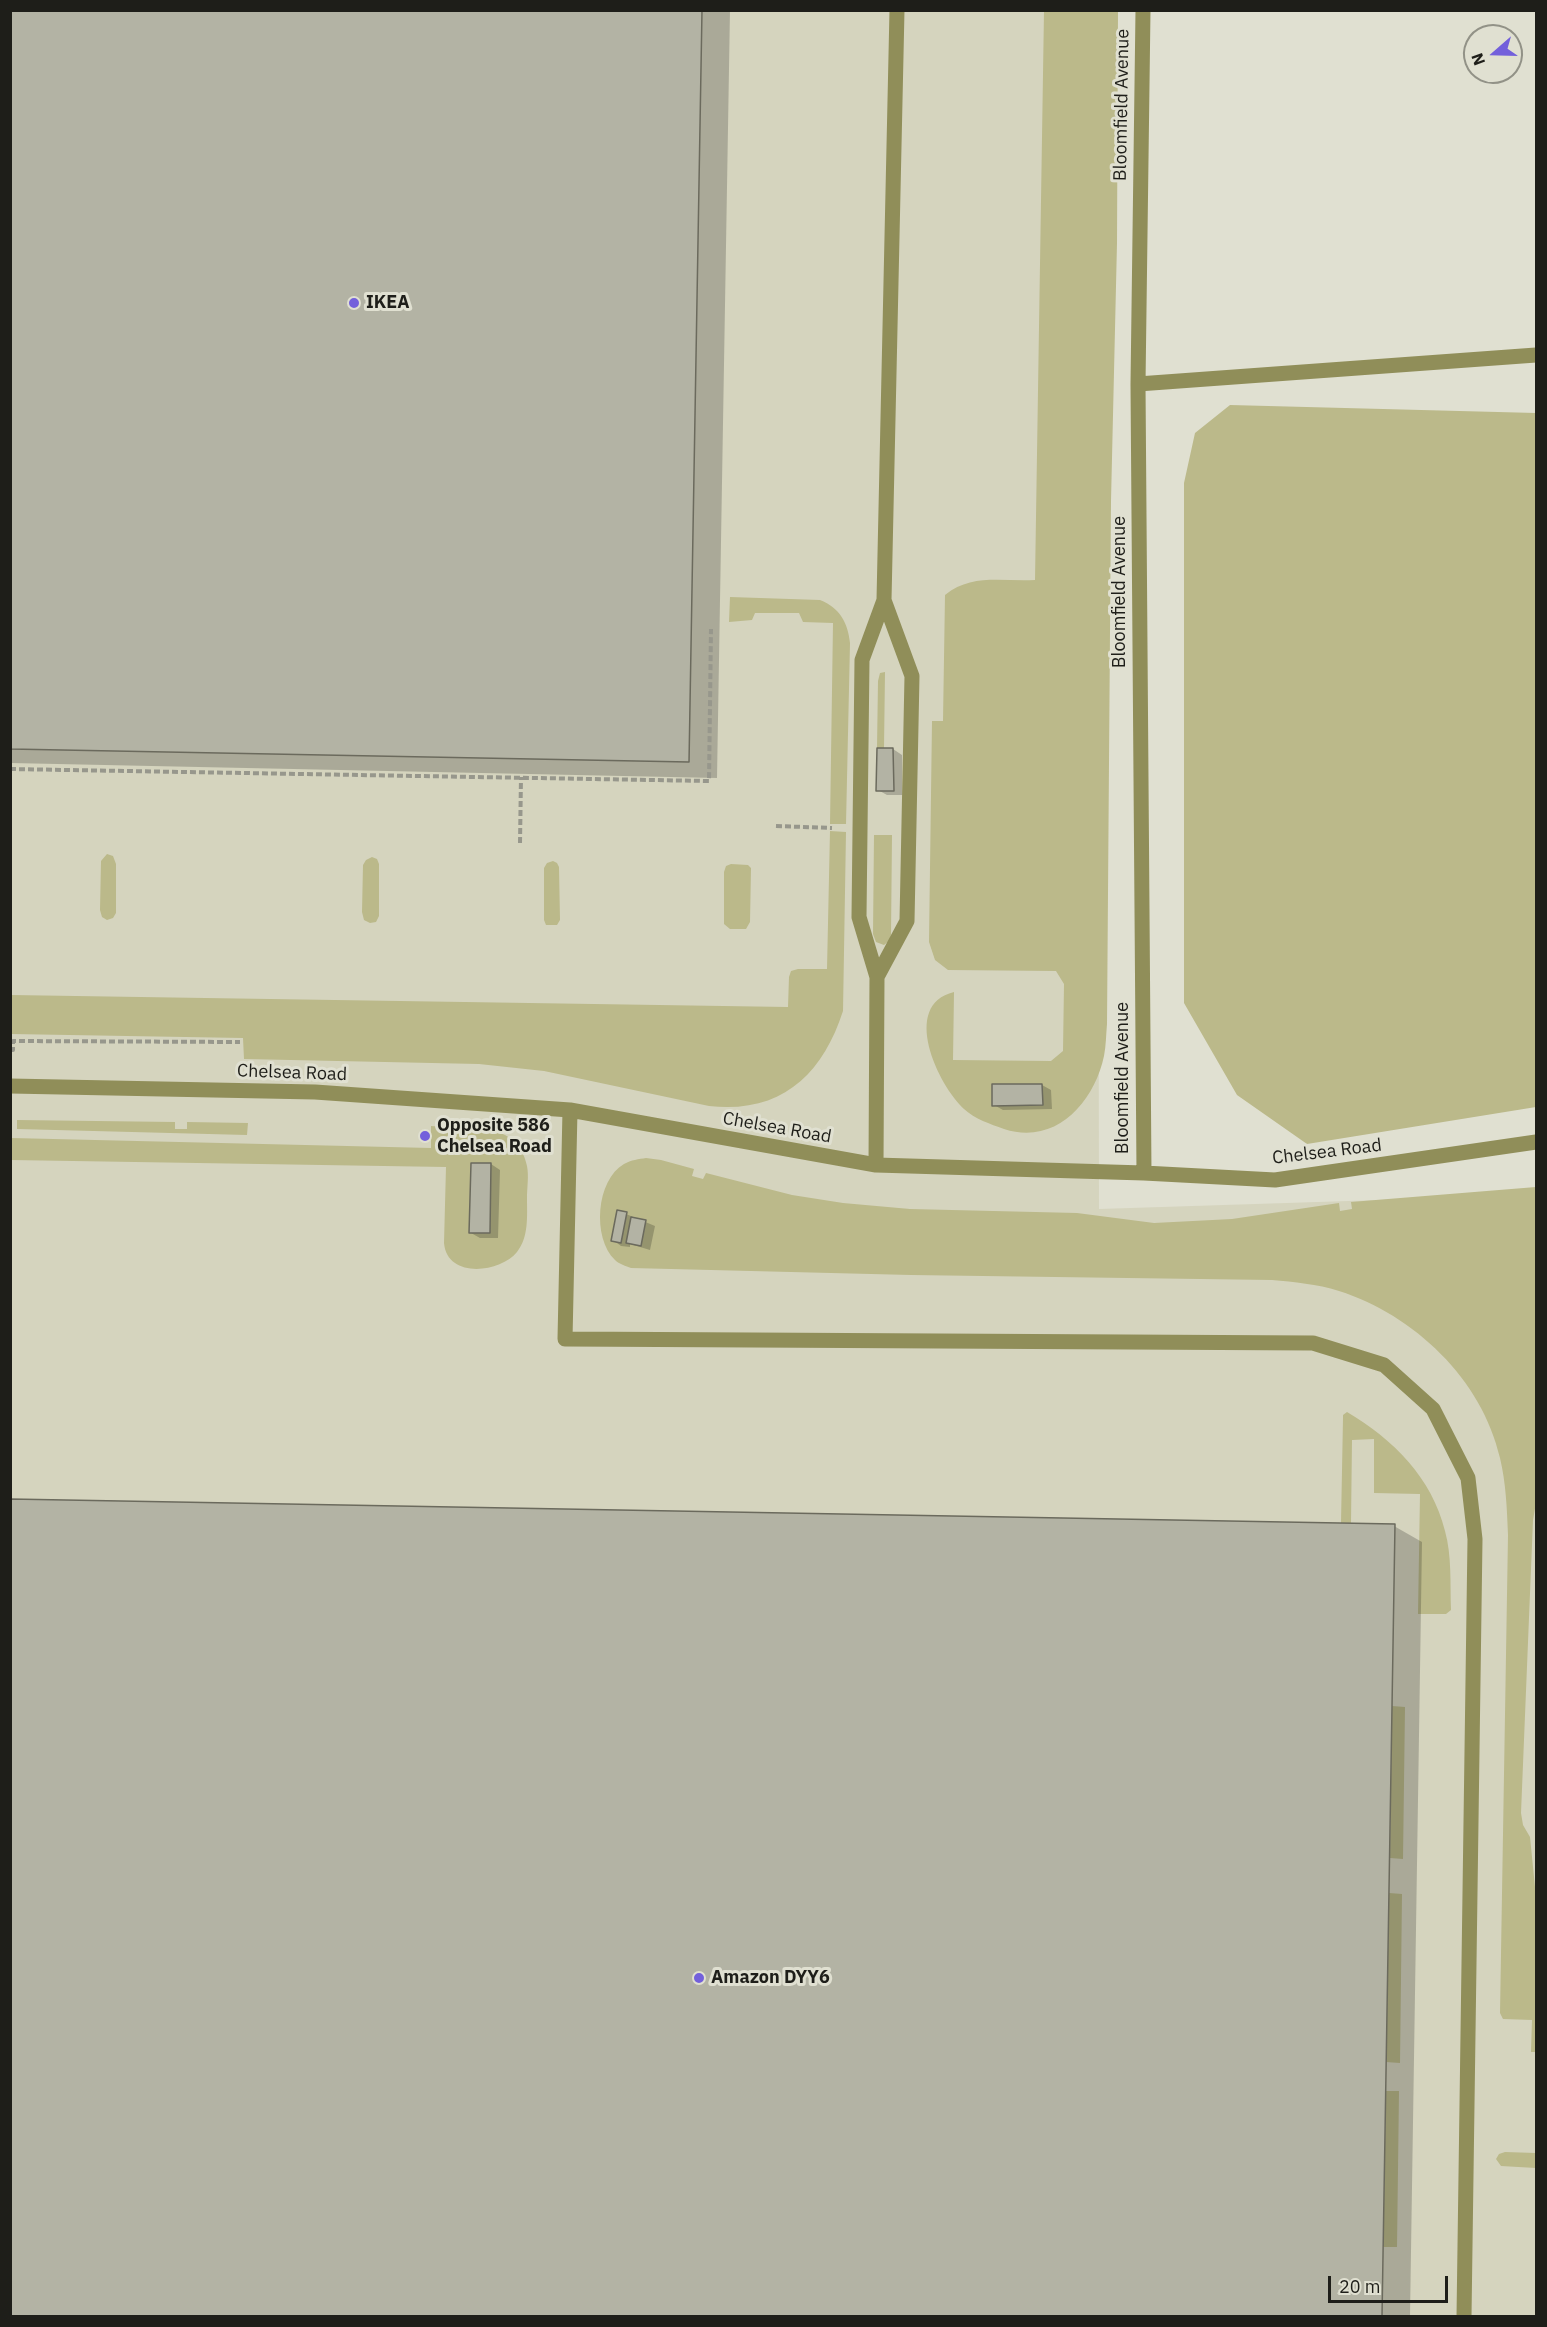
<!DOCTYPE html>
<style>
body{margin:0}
#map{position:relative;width:1547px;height:2327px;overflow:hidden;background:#e0e0d1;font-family:"IBM Plex Sans",sans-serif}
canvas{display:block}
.frame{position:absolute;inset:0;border:12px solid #1e1e19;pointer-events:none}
.north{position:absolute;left:1463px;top:24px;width:60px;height:60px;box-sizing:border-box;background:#e0e0d1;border:2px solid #929287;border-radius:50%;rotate:250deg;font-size:16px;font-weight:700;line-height:24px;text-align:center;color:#1e1e19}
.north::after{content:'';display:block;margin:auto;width:21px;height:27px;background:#7360db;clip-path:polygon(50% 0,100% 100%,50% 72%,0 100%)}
.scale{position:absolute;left:1328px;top:2276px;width:120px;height:27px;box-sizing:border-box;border:3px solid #1e1e19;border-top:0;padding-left:8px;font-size:18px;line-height:21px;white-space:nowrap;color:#1e1e19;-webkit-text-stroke:4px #e0e0d1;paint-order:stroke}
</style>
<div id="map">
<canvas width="1547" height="2327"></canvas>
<div class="frame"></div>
<div class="north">N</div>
<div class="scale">20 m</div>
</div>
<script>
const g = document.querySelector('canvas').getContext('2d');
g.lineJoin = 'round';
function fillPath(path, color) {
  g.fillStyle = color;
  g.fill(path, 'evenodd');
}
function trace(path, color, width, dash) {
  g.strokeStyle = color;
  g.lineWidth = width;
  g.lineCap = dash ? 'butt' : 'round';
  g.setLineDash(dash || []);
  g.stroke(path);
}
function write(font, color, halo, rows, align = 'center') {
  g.font = font + ' "IBM Plex Sans",sans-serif';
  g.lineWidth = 6;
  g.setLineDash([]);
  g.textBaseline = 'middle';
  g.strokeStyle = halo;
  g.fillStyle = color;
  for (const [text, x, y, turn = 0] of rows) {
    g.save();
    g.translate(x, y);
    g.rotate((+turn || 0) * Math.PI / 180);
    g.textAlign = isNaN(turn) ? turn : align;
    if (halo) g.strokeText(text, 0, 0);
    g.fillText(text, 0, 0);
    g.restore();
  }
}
fillPath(new Path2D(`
 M 11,11 L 1097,11 L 1099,1209 L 1536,1195 L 1536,2316 L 11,2316 Z`), '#d5d4be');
fillPath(new Path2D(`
 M 1044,11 L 1118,11 L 1117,243 L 1111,501 L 1107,1024 C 1106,1035 1106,1046 1104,1056 C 1094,1103 1055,1146 1004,1129 C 990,1124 975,1119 964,1109 C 938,1085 900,1005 954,992 L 953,1060 L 1051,1061 L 1063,1051 L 1064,984 L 1056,971 L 948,970 L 935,960 L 929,942 L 932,721 L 943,721 L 945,595 C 972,573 1003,582 1035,580 Z
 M 1230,405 L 1536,413 L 1536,1107 L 1307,1144 L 1237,1095 L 1184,1003 L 1184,483 L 1195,433 Z
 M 730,597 L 820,600 C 840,608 848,623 850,643 L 846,824 L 830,824 L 833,623 L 803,622 L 799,613 L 755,613 L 752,620 L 729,622 Z
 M 885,672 L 884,748 L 877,748 L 878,681 L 880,673 Z
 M 830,831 L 846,832 L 843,1011 C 822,1076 780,1114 709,1106 L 544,1071 L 479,1064 L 244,1059 L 243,1038 L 11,1034 L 11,995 L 788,1007 L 789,977 L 791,971 L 798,969 L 827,969 Z
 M 874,835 L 892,835 L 891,935 L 889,941 L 884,945 L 876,942 L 873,934 Z
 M 107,854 L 113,856 L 116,864 L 116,913 L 113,918 L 107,920 L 102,917 L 100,910 L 101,861 Z
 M 372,857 L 377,859 L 379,864 L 379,916 L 376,922 L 370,923 L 364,920 L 362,912 L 363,865 L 366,860 Z
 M 553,861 L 557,863 L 559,867 L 560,920 L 557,925 L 546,925 L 544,920 L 544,868 L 547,863 Z
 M 731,864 L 748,865 L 751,868 L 750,922 L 746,929 L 730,929 L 724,924 L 724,872 L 726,866 Z
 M 17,1120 L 175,1122 L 175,1129 L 187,1129 L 187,1122 L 248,1123 L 247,1135 L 17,1129 Z
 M 431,1126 C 467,1128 518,1120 527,1166 C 529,1176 527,1188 527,1198 C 527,1216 529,1237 517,1252 C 500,1273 447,1279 444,1243 L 446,1167 L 11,1160 L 11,1138 L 431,1148 Z
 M 646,1158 L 661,1160 L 694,1169 L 692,1176 L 703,1179 L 706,1173 L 792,1195 L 843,1203 L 910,1209 L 1077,1213 L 1154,1223 L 1232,1219 L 1339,1203 L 1340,1211 L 1352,1209 L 1351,1202 L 1536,1187 L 1536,1503 L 1533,1520 L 1521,1813 L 1523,1825 L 1530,1837 L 1536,1897 L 1536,2052 L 1531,2052 L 1532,2020 L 1503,2019 L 1500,2013 L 1508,1535 C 1507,1509 1506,1483 1500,1458 C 1482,1379 1414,1315 1339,1291 C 1317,1284 1294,1282 1272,1280 L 911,1275 L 631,1268 C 626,1266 619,1264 615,1260 C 592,1238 596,1180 624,1164 C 631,1160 639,1159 646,1158 Z
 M 1347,1412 C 1393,1439 1432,1478 1445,1531 C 1452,1556 1450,1584 1451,1610 L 1446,1614 L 1418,1614 L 1420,1494 L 1374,1493 L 1374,1439 L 1352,1440 L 1351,1523 L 1341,1523 L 1343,1418 L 1343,1415 Z
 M 1392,1706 L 1405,1707 L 1403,1859 L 1390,1858 Z
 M 1389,1893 L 1402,1894 L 1400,2063 L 1386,2062 Z
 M 1386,2091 L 1399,2091 L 1397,2247 L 1383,2247 Z
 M 1505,2152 L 1536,2153 L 1536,2168 L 1501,2166 L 1496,2159 L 1499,2154 Z`), '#bbb98a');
fillPath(new Path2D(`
 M 10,10 L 730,10 L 717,778 L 10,763 Z
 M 893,749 L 902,755 L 902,795 L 887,795 L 878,790 Z
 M 994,1085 L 1042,1085 L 1051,1090 L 1052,1109 L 1003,1110 L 994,1105 Z
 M 491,1164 L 500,1170 L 498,1238 L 480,1238 L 471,1233 Z
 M 626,1214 L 655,1226 L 650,1250 L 630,1244 L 630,1247 L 621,1246 L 613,1240 Z
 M 10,1500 L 1394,1526 L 1422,1542 L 1410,2316 L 10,2316 Z`), '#0003');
const building = new Path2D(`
 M 10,10 L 702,10 L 689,762 L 10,749 Z
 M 877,748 L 893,748 L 894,791 L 876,791 Z
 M 992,1084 L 1042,1084 L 1043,1105 L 992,1106 Z
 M 471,1163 L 491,1163 L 490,1233 L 469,1233 Z
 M 617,1210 L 627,1212 L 621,1243 L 611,1241 Z
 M 631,1217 L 646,1220 L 641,1246 L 626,1243 Z
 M 10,1499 L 1395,1524 L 1382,2316 L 10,2316 Z`);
fillPath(building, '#b3b3a4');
trace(building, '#6b6a5d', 1.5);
trace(new Path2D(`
 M 10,769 L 709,781 L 711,629
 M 776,826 L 832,828
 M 520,843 L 521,777
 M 10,1050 L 13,1050 L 13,1041 L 240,1042`), '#97978c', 4, [6, 3]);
trace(new Path2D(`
 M 1143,10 L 1138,384 L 1144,1173
 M 1138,384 L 1536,355
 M 877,977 L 907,921 L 912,676 L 884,600
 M 10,1086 L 315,1092 L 570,1110 L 876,1165 L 1144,1173 L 1275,1180 L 1536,1142
 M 570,1110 L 565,1339 L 1313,1343 L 1384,1365 L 1433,1409 L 1468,1478 L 1475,1539 L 1464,2316
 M 876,1165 L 877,977 L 859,917 L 862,660 L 884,600 L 897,10`), '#908e59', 15);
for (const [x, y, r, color] of [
 [354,303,6,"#7360db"],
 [425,1136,6,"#7360db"],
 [699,1978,6,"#7360db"]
]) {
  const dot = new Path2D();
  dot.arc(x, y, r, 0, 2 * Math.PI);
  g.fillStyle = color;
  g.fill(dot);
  trace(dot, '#e0e0d1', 2);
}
write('18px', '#1e1e19', '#e0e0d1', [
 ["Bloomfield Avenue",1122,105,-89],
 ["Bloomfield Avenue",1120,592,-90],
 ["Chelsea Road",292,1073,2],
 ["Bloomfield Avenue",1123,1078,-90],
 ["Chelsea Road",777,1128,10],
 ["Chelsea Road",1327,1152,-7]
]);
write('bold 18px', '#1e1e19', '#e0e0d1', [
 ["IKEA",366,303],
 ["Opposite 586",437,1126],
 ["Chelsea Road",437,1147],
 ["Amazon DYY6",711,1978]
], 'left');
</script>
